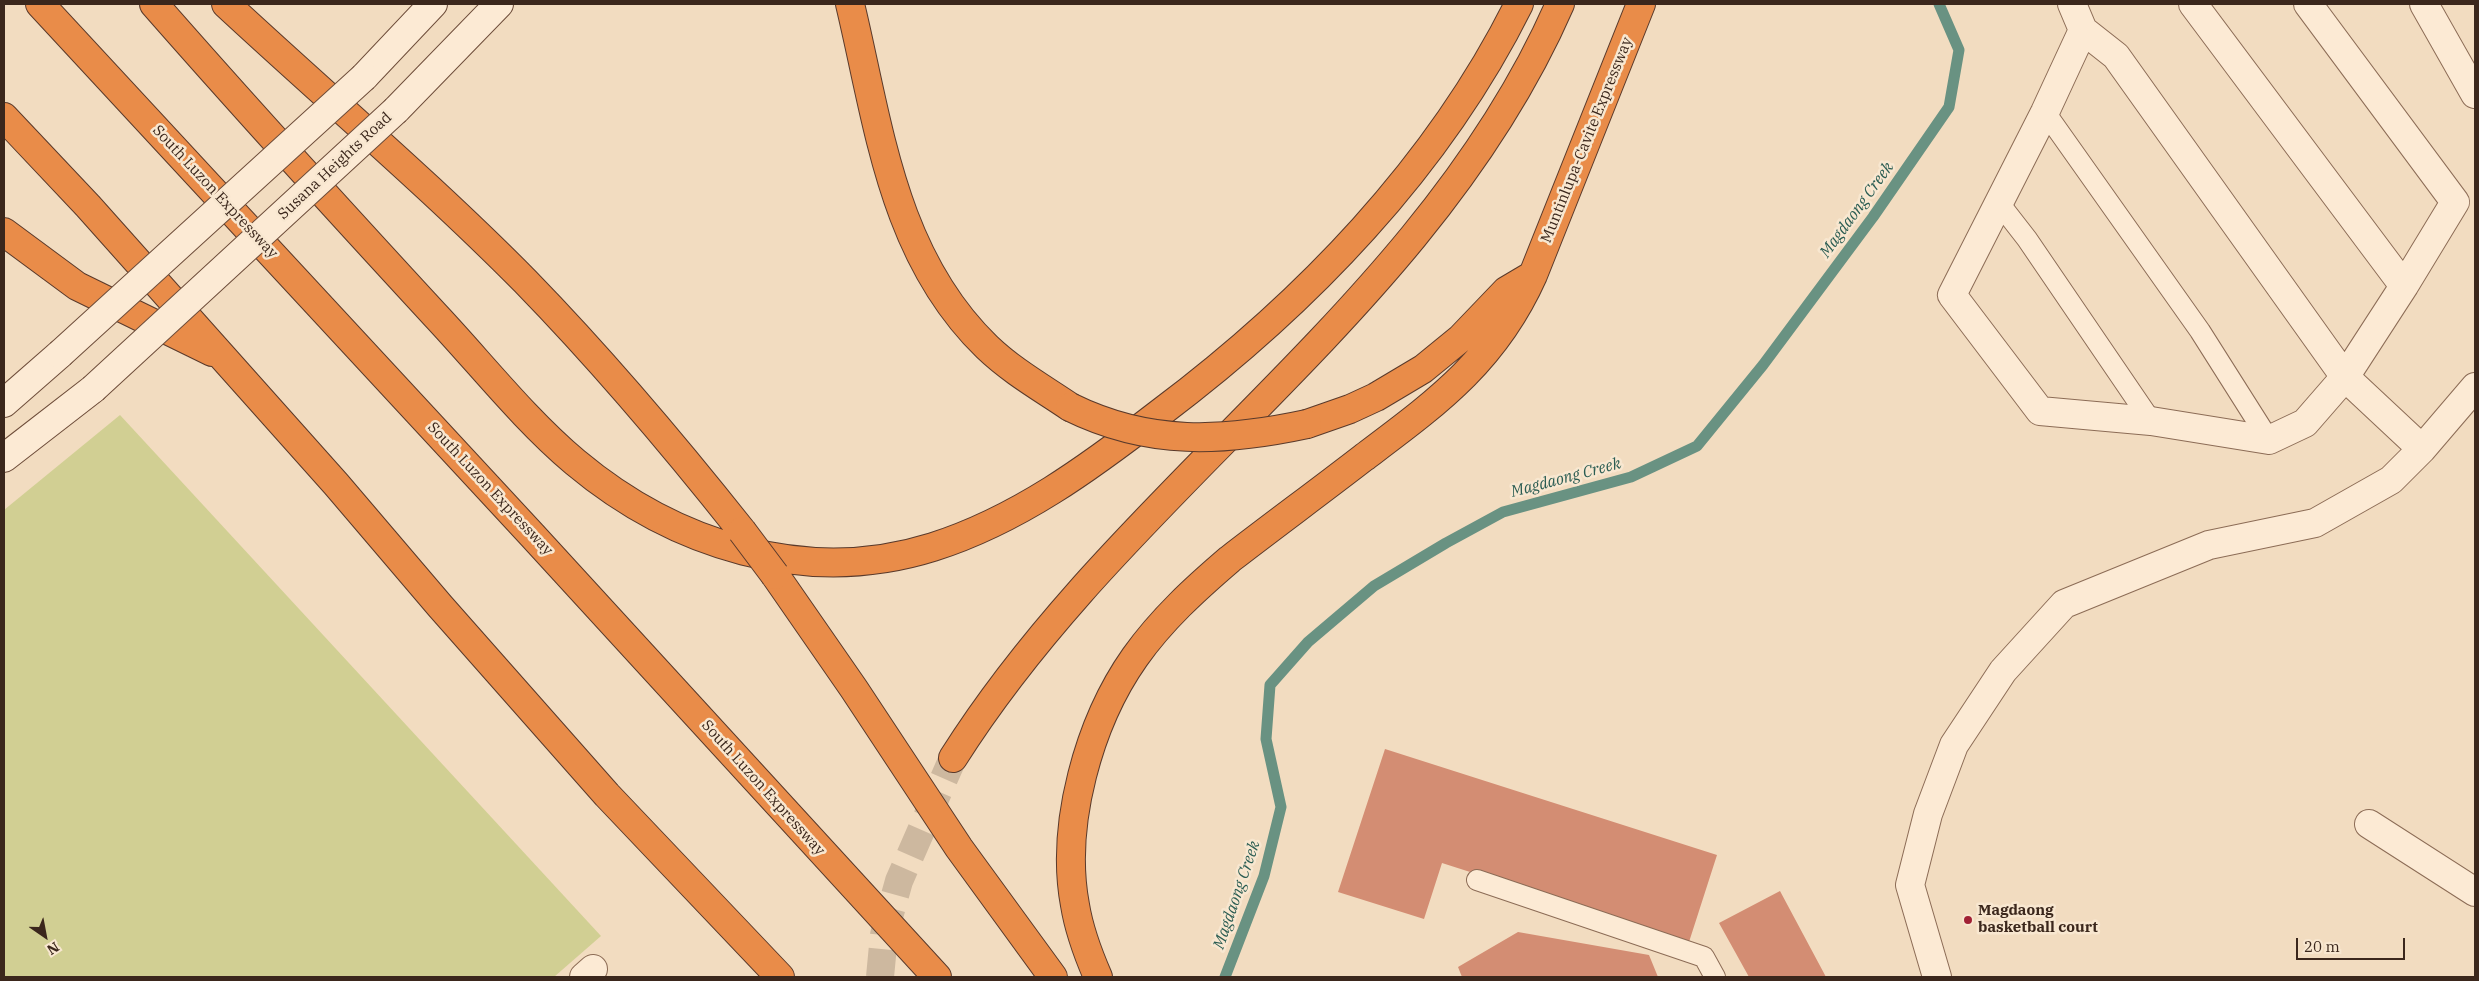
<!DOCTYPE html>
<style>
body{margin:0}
#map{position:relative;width:2479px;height:981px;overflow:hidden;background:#f2dcc0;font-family:"IBM Plex Serif",serif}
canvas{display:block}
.frame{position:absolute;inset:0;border:5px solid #3b271c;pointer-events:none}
.north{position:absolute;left:20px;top:911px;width:50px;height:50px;-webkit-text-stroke:4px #f8e7d0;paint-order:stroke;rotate:147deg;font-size:14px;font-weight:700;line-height:20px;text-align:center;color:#3b271c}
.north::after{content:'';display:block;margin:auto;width:18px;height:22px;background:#3b271c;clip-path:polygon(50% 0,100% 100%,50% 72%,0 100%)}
.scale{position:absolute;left:2296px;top:938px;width:109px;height:22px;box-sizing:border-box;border:2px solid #3b271c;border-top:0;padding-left:6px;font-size:15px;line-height:18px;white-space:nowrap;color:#3b271c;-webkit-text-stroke:4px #f8e7d0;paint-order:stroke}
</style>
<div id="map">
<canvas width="2479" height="981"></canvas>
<div class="frame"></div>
<div class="north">N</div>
<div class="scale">20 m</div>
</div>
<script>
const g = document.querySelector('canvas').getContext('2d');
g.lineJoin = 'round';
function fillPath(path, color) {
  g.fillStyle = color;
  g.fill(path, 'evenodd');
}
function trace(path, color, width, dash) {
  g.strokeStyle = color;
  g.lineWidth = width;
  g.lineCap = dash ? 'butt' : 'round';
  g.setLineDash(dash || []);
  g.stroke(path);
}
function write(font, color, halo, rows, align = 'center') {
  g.font = font + ' "IBM Plex Serif",serif';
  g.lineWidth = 5;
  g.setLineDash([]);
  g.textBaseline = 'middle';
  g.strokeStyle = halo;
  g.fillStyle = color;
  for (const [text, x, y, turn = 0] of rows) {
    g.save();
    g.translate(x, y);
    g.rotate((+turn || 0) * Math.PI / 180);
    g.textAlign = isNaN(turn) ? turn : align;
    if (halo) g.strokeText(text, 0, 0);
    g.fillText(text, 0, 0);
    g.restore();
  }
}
fillPath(new Path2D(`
 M 120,415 L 601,936 L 554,977 L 4,977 L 4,510 Z`), '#d1cf93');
trace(new Path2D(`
 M 1225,977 L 1264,876 L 1281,807 L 1266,739 L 1270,685 L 1308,642 L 1374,586 L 1446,543 L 1503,512 L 1631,477 L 1697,446 L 1763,365 L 1873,217 L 1949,107 L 1959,50 L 1939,4`), '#699282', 11);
fillPath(new Path2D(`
 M 1385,749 L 1717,855 L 1689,942 L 1442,863 L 1424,919 L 1338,892 Z
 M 1780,891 L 1826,977 L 1749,977 L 1719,923 Z
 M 1518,932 L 1649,955 L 1658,977 L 1462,977 L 1458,967 Z`), '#d38d73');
trace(new Path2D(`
 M 880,977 L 884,935 L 899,881 L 953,758`), '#cdb89f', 28, [28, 14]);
const lane = new Path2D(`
 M 2045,112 L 2200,331 L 2269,440
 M 1999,203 L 2027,239 L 2151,421
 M 1477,880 L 1704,957 L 1715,977`);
const street = new Path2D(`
 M 2072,4 L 2083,30 L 2116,56 L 2345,377 L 2422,449
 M 2193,4 L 2404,286
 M 2424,4 L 2475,94
 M 2083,30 L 2045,112 L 1952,295 L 2040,411 L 2151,421 L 2269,440 L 2305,423 L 2345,377 L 2404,286 L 2455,202 L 2308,4
 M 2369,824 L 2475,892
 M 584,977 L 593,969
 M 1937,977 L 1910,885 L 1928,814 L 1954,745 L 2003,671 L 2064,604 L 2209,545 L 2315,523 L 2391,480 L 2422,449 L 2475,387`);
const secondary = new Path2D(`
 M 364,77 L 433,4
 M 396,110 L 499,4
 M 4,403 L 60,354
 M 4,458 L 93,389`);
const highway = new Path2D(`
 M 40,4 L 532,535 L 937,977
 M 154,4 C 246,109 341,213 436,316 C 481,364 525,420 575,462 C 674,545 806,587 933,547 C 1018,520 1090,467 1160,413 C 1305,304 1438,167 1519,4
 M 226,4 C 325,96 429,184 525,281 C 602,360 673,444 742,531
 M 850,4 C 879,125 892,255 987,347 C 1012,371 1042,388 1070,407
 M 4,117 L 88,206 L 336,484 L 440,606 L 607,795 L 780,977
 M 4,232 L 77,286 L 212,352
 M 1307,424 L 1350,409 L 1376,397 L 1423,369 L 1461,338 L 1506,291 L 1533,275
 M 775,575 L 854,689 L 959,848 L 1053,977
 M 953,758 C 1126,484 1428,307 1560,4
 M 1098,977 C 1088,954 1079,930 1075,905 C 1060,825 1089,722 1135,657 C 1162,619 1195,589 1230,559 C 1274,525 1319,492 1363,458 C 1436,403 1494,362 1533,275 L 1641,4`);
trace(lane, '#8c6c56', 22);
trace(street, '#8c6c56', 30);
trace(secondary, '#6e4d3a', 30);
trace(highway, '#5a3a2b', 30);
trace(lane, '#fcead4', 20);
trace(street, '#fcead4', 28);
trace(secondary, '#fcead4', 28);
trace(highway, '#e98c49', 28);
const secondaryBridge = new Path2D(`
 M 60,354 L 364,77
 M 93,389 L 396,110`);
const highwayBridge = new Path2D(`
 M 1070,407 C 1149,446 1223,442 1307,424
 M 742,531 L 775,575`);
trace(secondaryBridge, '#6e4d3a', 30, []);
trace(highwayBridge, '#5a3a2b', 30, []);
trace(secondaryBridge, '#fcead4', 28);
trace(highwayBridge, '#e98c49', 28);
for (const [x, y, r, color] of [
 [1968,920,5,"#a12134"]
]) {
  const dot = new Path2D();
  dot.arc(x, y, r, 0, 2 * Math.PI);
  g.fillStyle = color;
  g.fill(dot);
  trace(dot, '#f8e7d0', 2);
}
write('15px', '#3b271c', '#f8e7d0', [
 ["Muntinlupa-Cavite Expressway",1587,140,-68],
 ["Susana Heights Road",335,166,-43],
 ["South Luzon Expressway",215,192,47],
 ["South Luzon Expressway",490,489,47],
 ["South Luzon Expressway",763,788,48]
]);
write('bold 15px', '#3b271c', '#f8e7d0', [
 ["Magdaong",1978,911],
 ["basketball court",1978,928]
], 'left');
write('italic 16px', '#2a5c52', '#f8e7d0', [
 ["Magdaong Creek",1857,210,-54],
 ["Magdaong Creek",1566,478,-15],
 ["Magdaong Creek",1237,895,-71]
]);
</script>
